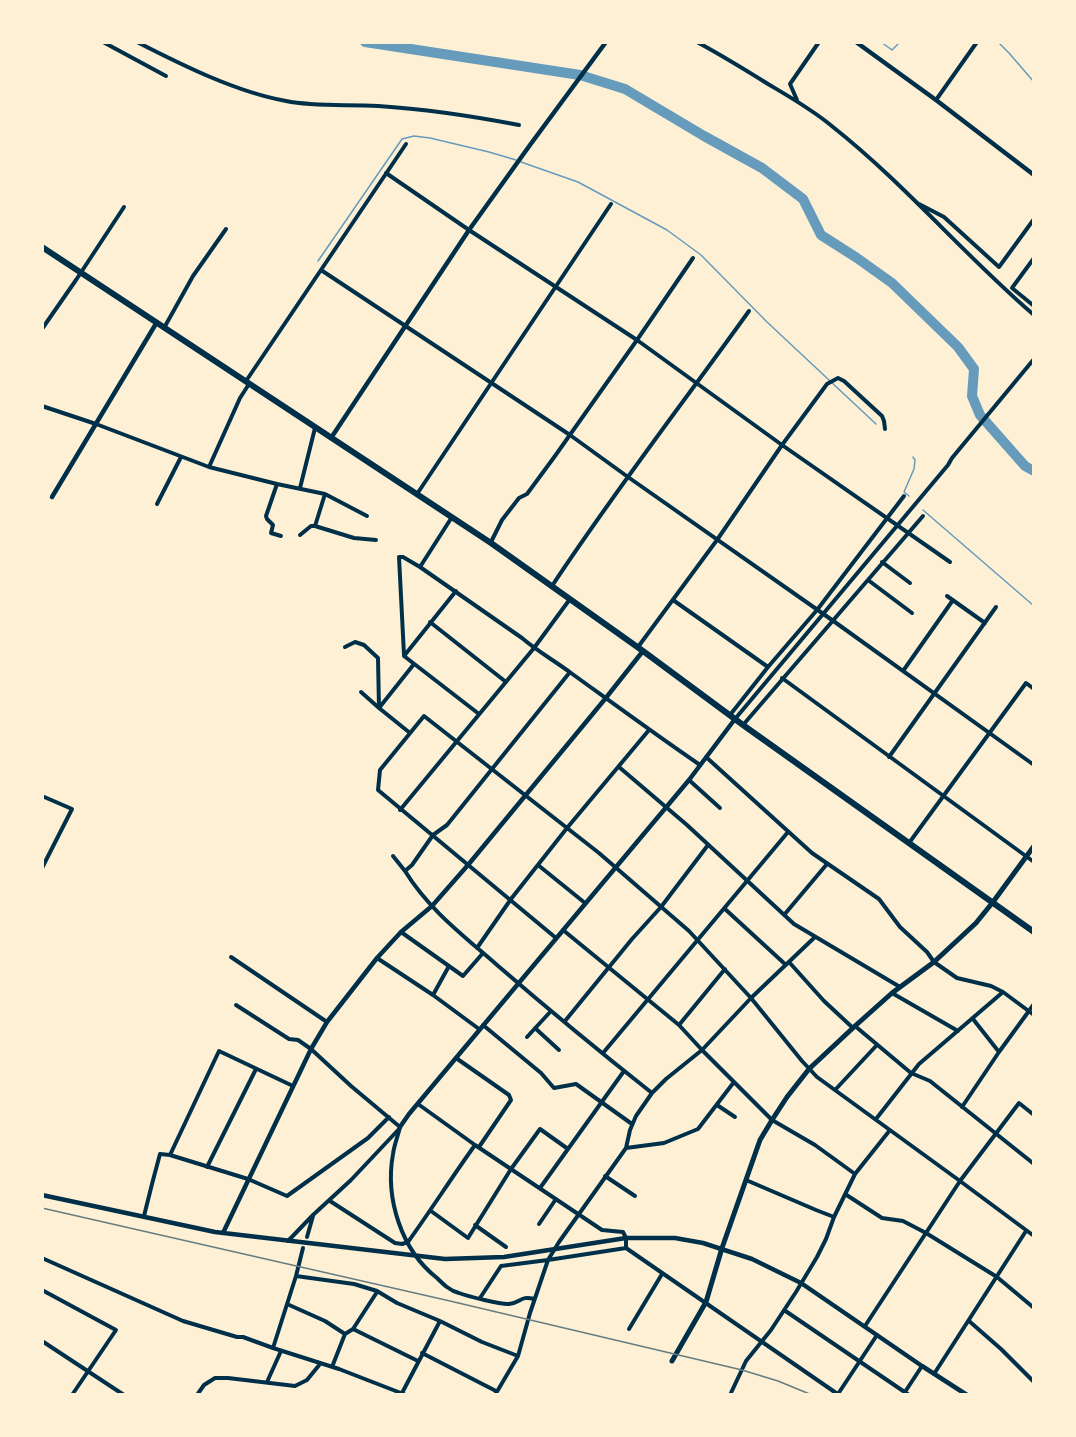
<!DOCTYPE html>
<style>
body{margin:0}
#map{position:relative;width:1076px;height:1437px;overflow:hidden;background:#fdf0d5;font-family:Overpass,sans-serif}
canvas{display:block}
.frame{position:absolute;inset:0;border:44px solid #fdf0d5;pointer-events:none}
</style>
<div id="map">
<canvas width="1076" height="1437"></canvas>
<div class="frame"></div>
</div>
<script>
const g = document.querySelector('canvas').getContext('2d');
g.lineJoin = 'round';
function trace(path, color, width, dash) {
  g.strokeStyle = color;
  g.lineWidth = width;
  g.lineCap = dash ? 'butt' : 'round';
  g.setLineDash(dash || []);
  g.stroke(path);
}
trace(new Path2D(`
 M 881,42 L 892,50 L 900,42
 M 998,42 L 1009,53 L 1034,82
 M 521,162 L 578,182 L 667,230 L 701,255 L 767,322 L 876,424
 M 318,261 L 402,139 L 414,136 L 430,138 L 489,152 L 516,160
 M 909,496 L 904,492 L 914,469 L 915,460 L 913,457
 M 923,510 L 1034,606`), '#669bbc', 1.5);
trace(new Path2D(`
 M 365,42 L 580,75 L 625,89 L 704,136 L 762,168 L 803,199 L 821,235 L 857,258 L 892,283 L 958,347 L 974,369 L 972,396 L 980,415 L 1025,466 L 1034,471`), '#669bbc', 10);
trace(new Path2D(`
 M 103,42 L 166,76
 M 137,42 C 182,65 236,92 286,101 C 316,107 347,104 378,106 C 425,109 472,116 519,125
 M 697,42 C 721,55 744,69 768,84 C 790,97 813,110 833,127 C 905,184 964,255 1034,315
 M 797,100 L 790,84 L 819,42
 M 936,100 L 977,42
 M 386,173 L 469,230 L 637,340 L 782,445 L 950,562
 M 919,204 L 944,217 L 999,267 L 1034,219
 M 1034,258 L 1012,288 L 1034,306
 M 321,270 L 570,435 L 628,477 L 832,620 L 1034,765
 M 164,328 L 193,276 L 226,229
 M 42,329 L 76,280 L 124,207
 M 246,381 L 406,144
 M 42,406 L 96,424 L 209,467 L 277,484 L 325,494 L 367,516
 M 209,467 L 240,398 L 249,384
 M 277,484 L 266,516 L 267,519 L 273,525 L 271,533 L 281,536
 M 300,488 L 315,428
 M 325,494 L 315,526 L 354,538 L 376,540
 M 417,494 L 611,204
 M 157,504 L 181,457
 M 452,517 L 420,567 L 522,638 C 537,651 555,661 571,673 C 614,704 656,735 700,765
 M 300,535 L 311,526 L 315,526
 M 491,542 L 502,520 L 519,498 L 527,494 L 555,456 L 637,340 L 693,258
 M 882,562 L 910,583
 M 868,580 L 912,613
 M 552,586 C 614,492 683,403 749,311
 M 456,591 L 404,656 L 479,714
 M 947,596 L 985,623
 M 673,600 L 768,667
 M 430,622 L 506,682
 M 345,647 L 355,642 L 364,645 L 378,658 L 379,708 L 361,692
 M 638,647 L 717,540 L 782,445 L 827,384 L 838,378 L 844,381 L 882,416 L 884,421 L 885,429
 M 404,655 L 399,557 L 403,557 L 420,567
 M 903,671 L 953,600
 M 570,672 L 447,825 L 433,835 L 412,865 L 405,871 C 429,910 464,936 497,965 C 548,1009 600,1052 652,1093
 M 782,678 L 1034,862
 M 730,715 L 768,667 L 817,610 L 904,496
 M 735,719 L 948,465 L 952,458 L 1034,359
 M 743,725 L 923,516
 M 410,733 L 379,708 L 414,664
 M 706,757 L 812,853 L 879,899 L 900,927 L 927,952 L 934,962 L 957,978 L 991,986 L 1003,992
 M 889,757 L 996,607
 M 619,767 L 687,825 L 794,924 L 900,987
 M 689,780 L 720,808
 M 42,796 L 72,809 L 42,868
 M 400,810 L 534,648 L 570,599
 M 909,843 L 1026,683 L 1034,689
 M 393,856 L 405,871
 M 538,865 L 585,903
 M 725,909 L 786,965
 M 784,915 L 827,864
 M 563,930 L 679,1025 L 702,1050 L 772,1120 L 815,1145 L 855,1174
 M 401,932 L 463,976 L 483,953
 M 556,938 L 378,790 L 380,770 L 424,716 L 599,853 L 689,931 L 751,998 L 802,1061 L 817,1077 L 960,1181 L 1034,1236
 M 477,948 L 511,899 L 567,828 L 649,730
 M 231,957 L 327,1022
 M 377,958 L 433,995 L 479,1029
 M 789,962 L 824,1001 L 853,1028
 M 892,993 L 958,1031
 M 433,995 L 449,966
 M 236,1005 L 289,1039 L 298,1040 L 311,1049 L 351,1086 L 400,1127
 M 973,1019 L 999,1052
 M 565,1021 L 632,939 L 661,907 L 708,845
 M 483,1025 L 541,1073 L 554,1088 L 576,1084 L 632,1124
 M 679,1025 L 725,969
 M 855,1026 L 911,1073 L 930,1081 L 1034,1164
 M 535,1028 L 559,1050
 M 527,1037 L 551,1011
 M 603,1053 L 788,832
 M 456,1058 L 509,1095 L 511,1100 L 479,1147
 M 835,1090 L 876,1046
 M 418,1104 L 475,1145 L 602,1230 L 623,1232 L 626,1238 L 626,1248
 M 717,1105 L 735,1117
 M 962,1107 L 999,1052 L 1034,1004
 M 876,1119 L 919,1064 L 1003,992 L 1034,1015
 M 400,1127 C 398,1136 394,1145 393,1154 C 385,1198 401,1250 437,1278 C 443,1284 450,1291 459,1293 C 467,1296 502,1305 509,1304 C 520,1303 521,1295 534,1299
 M 626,1148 L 664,1143 L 698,1129 L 734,1082
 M 170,1155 L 219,1051 L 293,1086
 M 207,1167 L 256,1069
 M 605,1176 L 635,1196
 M 746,1180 L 816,1210 L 834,1217
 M 540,1188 L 624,1071
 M 845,1194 L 882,1218 L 903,1221 L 926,1233 L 997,1277 L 1034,1308
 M 330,1201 L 395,1243 L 402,1244 L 408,1242 C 431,1210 452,1177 475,1145
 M 431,1211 L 468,1238 L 511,1169 L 540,1129 L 568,1149
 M 144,1216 L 152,1184 L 160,1154 L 170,1155 L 248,1179 L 287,1196 L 368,1138 L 389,1117
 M 539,1224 L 556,1199
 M 475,1225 L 506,1247
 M 307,1237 L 313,1216
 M 288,1241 L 313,1215 L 351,1180 L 400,1128
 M 42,1258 L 183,1321 L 237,1337 L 243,1337 L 273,1348 L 339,1369 L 406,1395
 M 296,1276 L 354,1284 L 377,1291 L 397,1303 L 440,1321 L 482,1342 L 518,1356
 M 42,1290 L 116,1330 L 72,1395
 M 480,1298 L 501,1266 L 548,1260 L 559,1242 L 626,1148 L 630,1130 L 636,1116 L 652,1093 L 666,1079 L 702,1050 L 751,998 L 815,937
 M 287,1304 L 325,1321 L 345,1334 L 353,1329 L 418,1361
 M 784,1310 L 909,1395
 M 969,1321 L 1001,1349 L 1034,1382
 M 865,1326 L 960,1181 L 1019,1103 L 1034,1115
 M 353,1329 L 377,1292
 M 629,1329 L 662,1274
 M 42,1341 L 124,1395
 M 273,1348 L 296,1276 L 303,1248
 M 422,1353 L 496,1391
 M 332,1367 L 345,1334
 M 934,1374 L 1026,1231
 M 267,1382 L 281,1351
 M 402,1393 L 440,1321
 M 838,1394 L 877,1335
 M 197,1395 L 204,1385 L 215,1378 L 228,1378 L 295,1386 L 307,1380 L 320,1364
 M 495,1395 L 518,1356 L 530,1313 L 548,1260 L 626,1248 L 839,1395
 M 730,1395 L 746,1361 L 771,1330 L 796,1292 L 817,1257 L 826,1239 L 834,1217 L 855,1174 L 890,1130
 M 903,1395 L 922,1366`), '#003049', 4);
trace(new Path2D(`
 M 856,42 L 936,100 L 1034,175
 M 331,438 L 469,230 L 530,145 L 606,42
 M 52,497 L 157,322
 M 400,1127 L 409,1114 L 689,780 L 735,719
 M 42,1195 L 215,1232 L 445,1259 L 504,1257 L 626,1238 L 675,1238 L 703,1243 L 752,1259 L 801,1283 L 922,1366 L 967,1395
 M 223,1233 L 311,1049 L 327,1022 L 377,958 L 401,932 L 432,906 L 468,865 L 605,699 L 643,651`), '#003049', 4.5);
trace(new Path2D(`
 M 672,1361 L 706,1302 L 722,1248 L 760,1140 L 772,1120 L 787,1097 L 809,1069 L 855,1026 L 892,993 L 934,962 L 976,923 L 993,902 L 1034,846`), '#003049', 5);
trace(new Path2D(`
 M 42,247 L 491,543 L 643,651 L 743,725 L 1034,932`), '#003049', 6);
trace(new Path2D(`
 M 42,1208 L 450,1301 L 742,1370 L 778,1381 L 812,1395`), '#657d81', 1.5);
</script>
